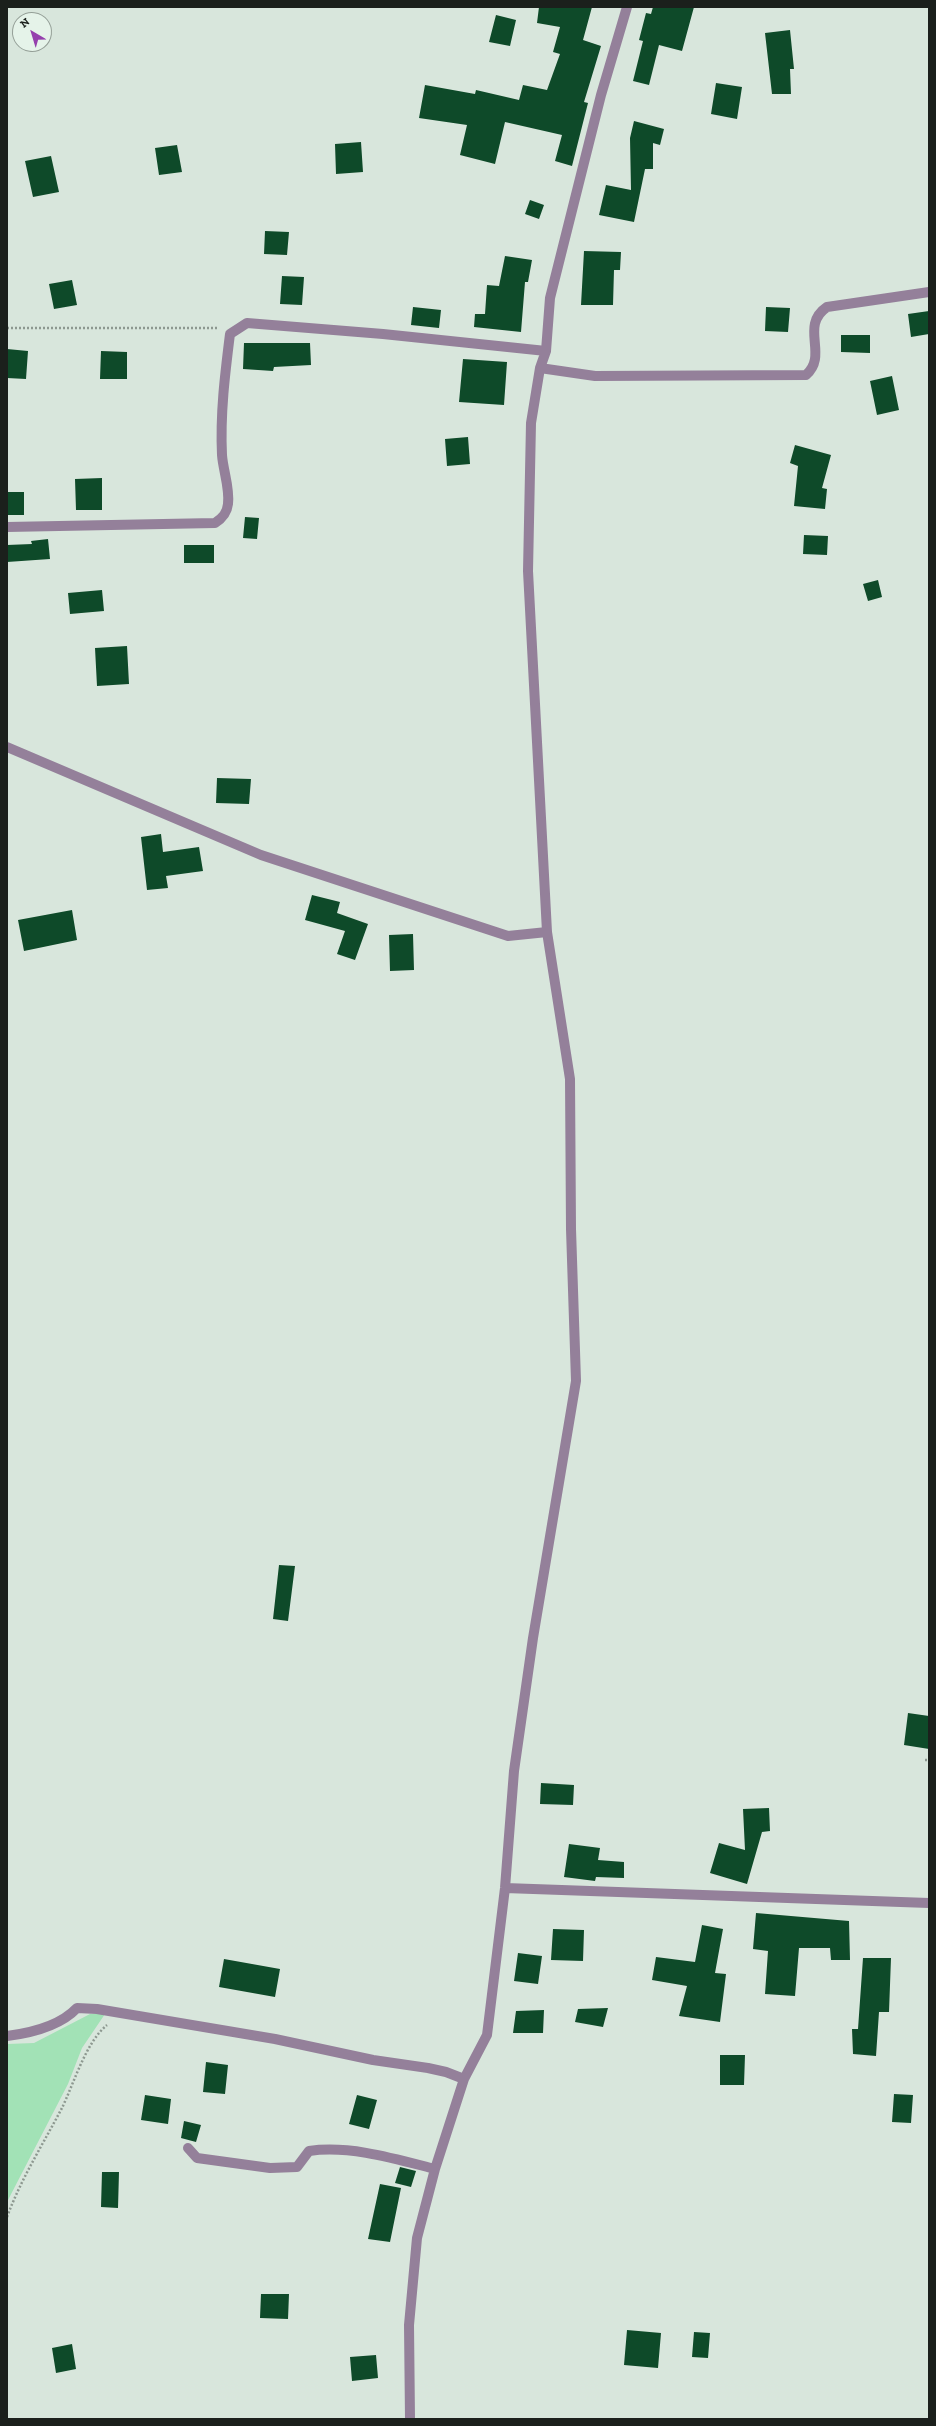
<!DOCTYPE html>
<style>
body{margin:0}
#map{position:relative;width:936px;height:2426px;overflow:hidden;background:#d8e6dc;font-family:"Zilla Slab",serif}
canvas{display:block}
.frame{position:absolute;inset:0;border:8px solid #1b201c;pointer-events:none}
.north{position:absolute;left:12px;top:12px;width:40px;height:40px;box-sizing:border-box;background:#e5f3e9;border:1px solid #949f97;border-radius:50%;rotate:322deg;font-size:11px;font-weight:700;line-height:16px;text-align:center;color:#1b201c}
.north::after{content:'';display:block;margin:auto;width:14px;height:18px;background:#9540ad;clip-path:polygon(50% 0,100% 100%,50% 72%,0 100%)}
</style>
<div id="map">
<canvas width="936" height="2426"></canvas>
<div class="frame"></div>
<div class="north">N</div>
</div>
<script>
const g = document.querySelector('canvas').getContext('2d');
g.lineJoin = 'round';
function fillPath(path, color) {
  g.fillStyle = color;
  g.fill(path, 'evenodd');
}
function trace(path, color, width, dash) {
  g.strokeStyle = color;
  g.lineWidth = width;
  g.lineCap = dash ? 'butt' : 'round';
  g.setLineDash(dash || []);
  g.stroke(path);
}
fillPath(new Path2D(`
 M 90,2014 L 105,2014 L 82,2048 L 68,2084 L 7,2202 L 7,2044 L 34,2043 Z`), '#a2e2b6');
fillPath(new Path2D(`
 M 539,7 L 592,7 L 583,40 L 601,46 L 584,102 L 588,103 L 572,166 L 555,161 L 562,135 L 505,122 L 495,164 L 460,155 L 467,125 L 419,118 L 425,85 L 475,94 L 476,90 L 519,100 L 523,85 L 547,90 L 560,54 L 553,52 L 560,27 L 537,23 Z
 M 653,7 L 694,7 L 682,51 L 659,45 L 649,85 L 633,81 L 643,41 L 639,40 L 646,13 L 651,14 Z
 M 496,15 L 516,20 L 510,46 L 489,42 Z
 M 790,30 L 794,69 L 790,69 L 791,94 L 772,94 L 765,33 Z
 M 716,83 L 742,87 L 737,119 L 711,114 Z
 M 634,121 L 664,129 L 660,145 L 653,143 L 653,169 L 645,169 L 634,222 L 599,215 L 606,185 L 631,190 L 630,138 Z
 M 361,142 L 363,172 L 336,174 L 335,144 Z
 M 177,145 L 182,172 L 159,175 L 155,148 Z
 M 51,156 L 59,192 L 33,197 L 25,161 Z
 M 530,200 L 544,205 L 539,219 L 525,214 Z
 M 265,231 L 289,232 L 287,255 L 264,254 Z
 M 584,251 L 621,252 L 620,270 L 614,270 L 613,305 L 581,305 Z
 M 505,256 L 532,260 L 528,282 L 525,282 L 521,332 L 474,327 L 475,314 L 485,314 L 487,285 L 499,286 Z
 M 282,276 L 304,277 L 302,305 L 280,304 Z
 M 72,280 L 77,305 L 54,309 L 49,284 Z
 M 413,307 L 441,310 L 439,328 L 411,325 Z
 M 766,307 L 790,308 L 788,332 L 765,331 Z
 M 929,311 L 929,334 L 911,337 L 908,314 Z
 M 841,335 L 870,335 L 870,353 L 841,352 Z
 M 244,343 L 310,343 L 311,365 L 274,367 L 273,371 L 243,369 Z
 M 7,349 L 28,351 L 26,379 L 7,378 Z
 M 101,351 L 127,352 L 127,379 L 100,379 Z
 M 463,359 L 507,362 L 504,405 L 459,402 Z
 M 892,376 L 899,410 L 877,415 L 870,381 Z
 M 468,437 L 470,464 L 447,466 L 445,439 Z
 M 795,445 L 831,455 L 822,488 L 827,489 L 825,509 L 794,506 L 798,466 L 790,463 Z
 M 102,478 L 102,510 L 76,510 L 75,479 Z
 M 7,492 L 24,492 L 24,515 L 7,515 Z
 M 245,517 L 259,518 L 257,539 L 243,538 Z
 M 804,535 L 828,536 L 827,555 L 803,554 Z
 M 48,539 L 50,559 L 7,562 L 7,545 L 32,544 L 31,541 Z
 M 184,545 L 214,545 L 214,563 L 184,563 Z
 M 878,580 L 882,597 L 868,601 L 863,584 Z
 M 102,590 L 104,611 L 70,614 L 68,593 Z
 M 127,646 L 129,684 L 97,686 L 95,648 Z
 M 217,778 L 251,779 L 249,804 L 216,803 Z
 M 161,834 L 163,852 L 199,847 L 203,871 L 166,876 L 168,888 L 147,890 L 141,837 Z
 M 312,895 L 340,902 L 337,913 L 368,924 L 355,960 L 337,954 L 345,931 L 305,920 Z
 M 72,910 L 77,940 L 24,951 L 18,920 Z
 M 413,934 L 414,970 L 390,971 L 389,935 Z
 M 279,1565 L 295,1566 L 288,1621 L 273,1619 Z
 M 908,1713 L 929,1716 L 929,1749 L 904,1745 Z
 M 541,1783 L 574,1785 L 573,1805 L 540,1804 Z
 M 769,1808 L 770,1831 L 762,1832 L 747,1884 L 710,1873 L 719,1843 L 745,1850 L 743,1809 Z
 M 569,1844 L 600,1848 L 598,1860 L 624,1862 L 624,1878 L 596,1877 L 595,1881 L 564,1877 Z
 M 756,1913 L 849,1921 L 850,1960 L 831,1960 L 830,1948 L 799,1948 L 795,1996 L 765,1994 L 768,1951 L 753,1949 Z
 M 702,1925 L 723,1929 L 715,1973 L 726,1974 L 720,2022 L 679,2016 L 687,1986 L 652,1980 L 656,1957 L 695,1962 Z
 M 553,1929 L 584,1930 L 583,1961 L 551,1960 Z
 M 518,1953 L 542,1956 L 538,1984 L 514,1981 Z
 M 863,1958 L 891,1958 L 889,2012 L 879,2012 L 876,2056 L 853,2054 L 852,2029 L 858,2029 Z
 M 224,1959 L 280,1969 L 275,1997 L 219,1987 Z
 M 608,2008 L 603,2027 L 575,2022 L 578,2009 Z
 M 544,2010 L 543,2033 L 513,2033 L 516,2011 Z
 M 720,2055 L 745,2055 L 744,2085 L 720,2085 Z
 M 206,2062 L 228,2065 L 225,2094 L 203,2092 Z
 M 894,2094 L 913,2095 L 911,2123 L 892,2122 Z
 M 145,2095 L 171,2099 L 168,2124 L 141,2120 Z
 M 357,2095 L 377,2100 L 369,2129 L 349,2124 Z
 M 184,2121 L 201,2125 L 196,2142 L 181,2138 Z
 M 400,2167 L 416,2171 L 411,2187 L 395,2183 Z
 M 102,2172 L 119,2172 L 118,2208 L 101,2207 Z
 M 380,2184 L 401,2188 L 390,2242 L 368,2239 Z
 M 261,2294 L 289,2294 L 288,2319 L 260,2318 Z
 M 627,2330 L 661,2333 L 658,2368 L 624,2365 Z
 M 694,2332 L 710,2333 L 708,2358 L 692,2357 Z
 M 72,2344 L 76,2369 L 56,2373 L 52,2348 Z
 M 376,2355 L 378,2378 L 352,2381 L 350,2357 Z`), '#0e4a29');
trace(new Path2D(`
 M 7,328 L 217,328
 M 925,1760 L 929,1760
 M 7,2217 C 21,2179 43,2144 62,2108 C 74,2083 86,2042 107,2025`), '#8d9890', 2.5, [2, 2]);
trace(new Path2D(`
 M 540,368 L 595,376 L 806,375 C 829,355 799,326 827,307 L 929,292
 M 7,527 L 215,523 C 223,518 227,513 228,504 C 230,488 223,470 222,455 C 220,414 225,374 230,334 L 247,323 L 383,334 L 546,351
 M 7,747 L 261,855 L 508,936 L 547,932
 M 505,1888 L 929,1903
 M 7,2036 C 31,2033 60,2026 77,2008 L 97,2009 L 275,2039 L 373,2060 L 428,2068 L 446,2072 L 464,2079
 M 188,2148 L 197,2158 L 270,2168 L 297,2167 L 309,2151 C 350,2145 396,2159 435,2169
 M 410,2419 L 409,2325 L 417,2238 L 435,2169 L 464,2079 L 487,2035 L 505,1888 L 514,1771 L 533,1638 L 576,1381 L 571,1229 L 570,1079 L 547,932 L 528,571 L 531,423 L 540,368 L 546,351 L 550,298 L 601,95 L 627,7`), '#94809a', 10);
</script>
